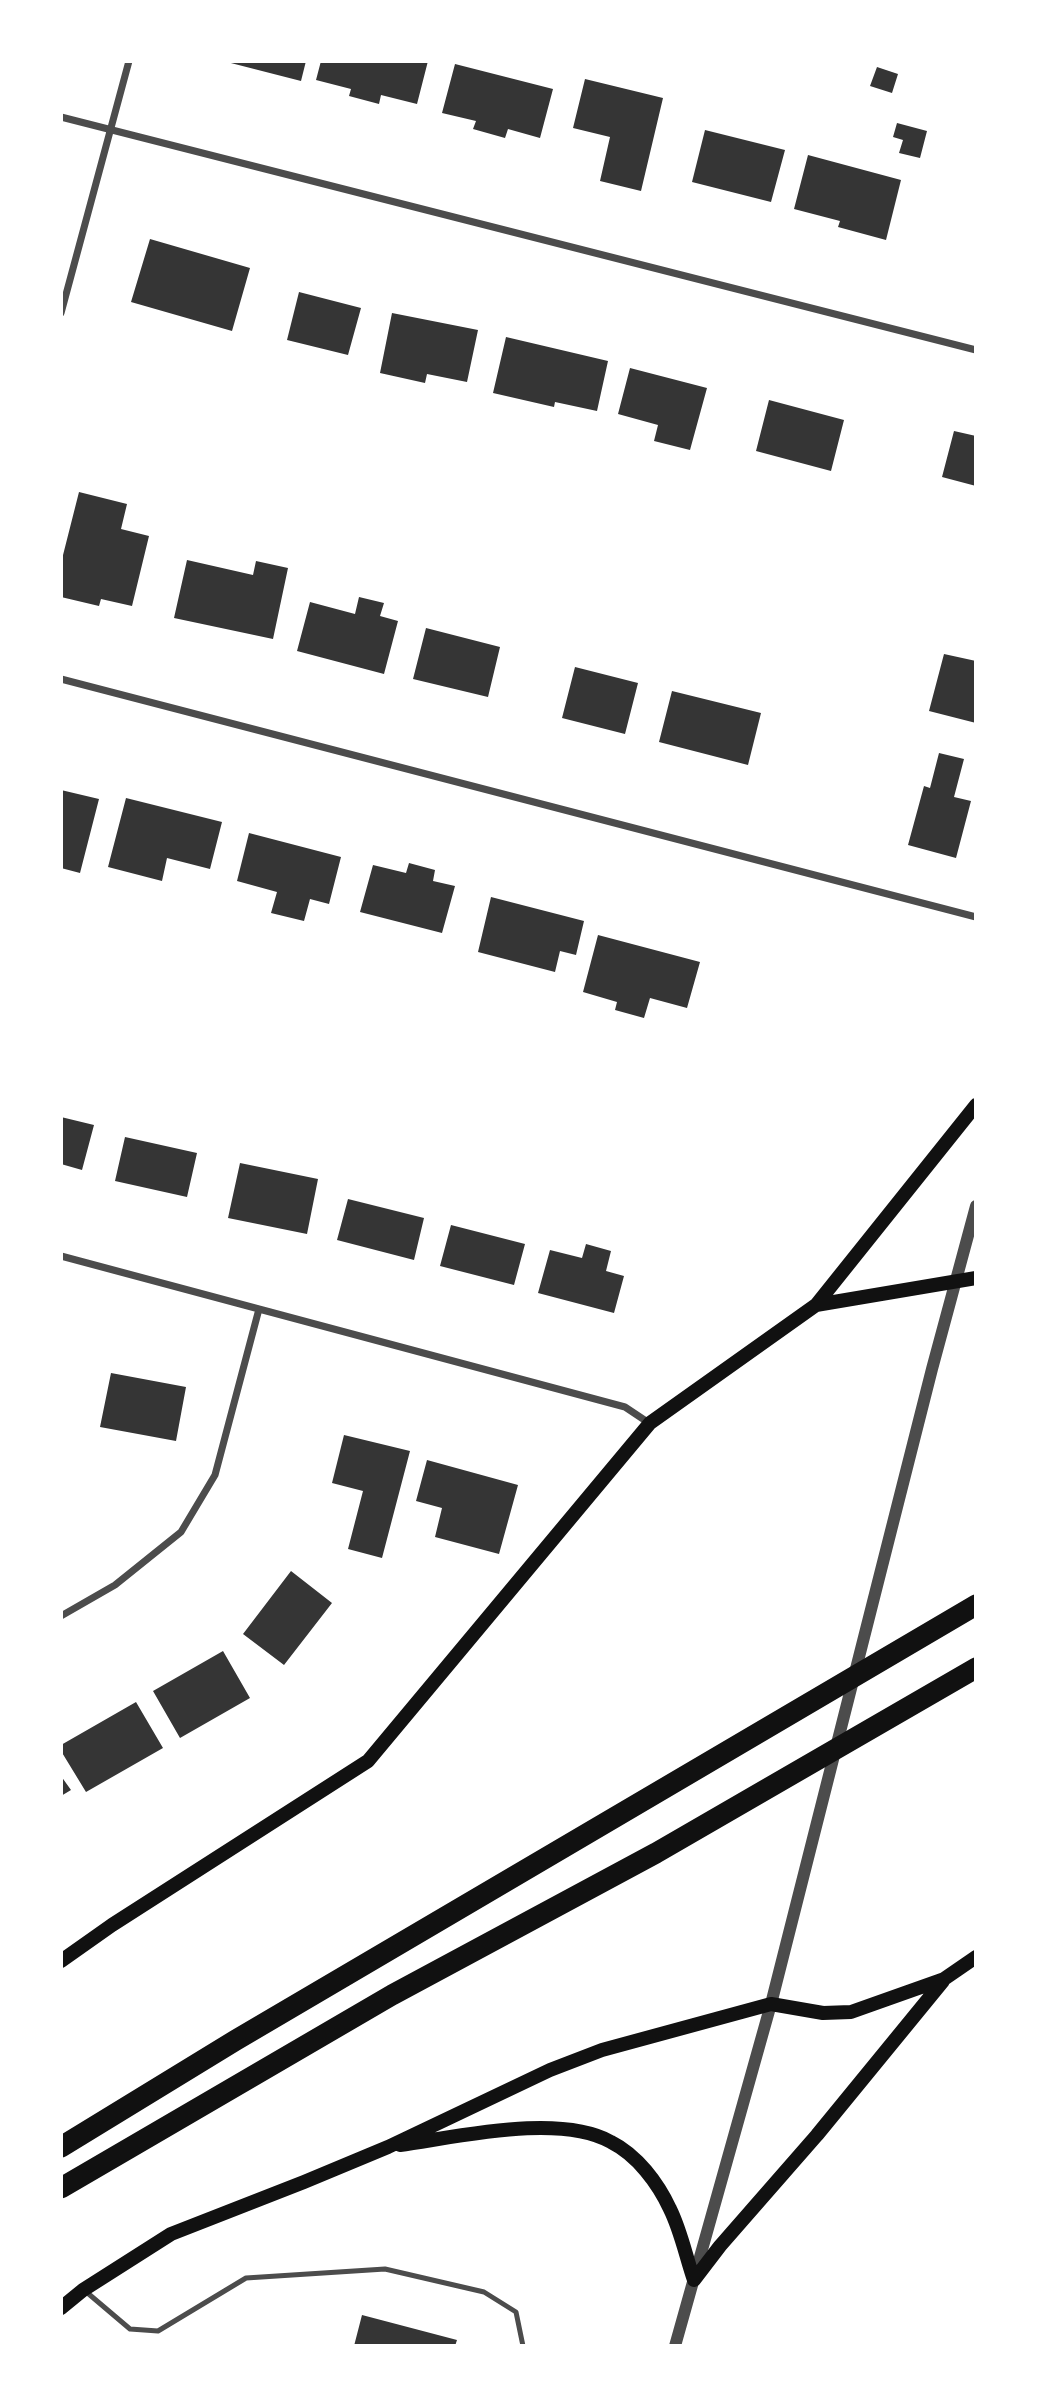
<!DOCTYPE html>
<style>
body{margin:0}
#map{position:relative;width:1037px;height:2407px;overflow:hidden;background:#fff;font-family:"Libre Baskerville",serif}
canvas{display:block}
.frame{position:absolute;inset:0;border:63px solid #fff;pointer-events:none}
</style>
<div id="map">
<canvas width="1037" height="2407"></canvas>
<div class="frame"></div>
</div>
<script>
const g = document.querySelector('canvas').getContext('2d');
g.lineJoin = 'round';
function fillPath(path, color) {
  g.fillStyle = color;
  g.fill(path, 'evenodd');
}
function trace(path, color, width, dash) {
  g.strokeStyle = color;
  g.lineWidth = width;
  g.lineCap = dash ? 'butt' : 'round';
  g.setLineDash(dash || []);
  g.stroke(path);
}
fillPath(new Path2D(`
 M 223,61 L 306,61 L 301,81 Z
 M 321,61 L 428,61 L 417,104 L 381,95 L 379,104 L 349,96 L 351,89 L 316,80 Z
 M 455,64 L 553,89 L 540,138 L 508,129 L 505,138 L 473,129 L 476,121 L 442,113 Z
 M 877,67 L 898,74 L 892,93 L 870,86 Z
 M 585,79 L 663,98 L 641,191 L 600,181 L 610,137 L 573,128 Z
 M 897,123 L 927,131 L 920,158 L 899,153 L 903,140 L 893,137 Z
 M 705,130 L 785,150 L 771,202 L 692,182 Z
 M 808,155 L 901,180 L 886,240 L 838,227 L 840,221 L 794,209 Z
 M 150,239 L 250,268 L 232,331 L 131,302 Z
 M 299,292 L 361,308 L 348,355 L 287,340 Z
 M 392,313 L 478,330 L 467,382 L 427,374 L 425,383 L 380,373 Z
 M 506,337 L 608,361 L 597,411 L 555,402 L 554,407 L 493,393 Z
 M 630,368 L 707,388 L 690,450 L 654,441 L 658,425 L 618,414 Z
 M 769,400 L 844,420 L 831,471 L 756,451 Z
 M 954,431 L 976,436 L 976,486 L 942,477 Z
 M 79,492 L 127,504 L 121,529 L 149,536 L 132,606 L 101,599 L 99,606 L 61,597 L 61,563 Z
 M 187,560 L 253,575 L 256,561 L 288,568 L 273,639 L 174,618 Z
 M 359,597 L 384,603 L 380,616 L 398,621 L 384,674 L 297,651 L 310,602 L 355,614 Z
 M 426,628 L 500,647 L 488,697 L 413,679 Z
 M 944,654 L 976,661 L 976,723 L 929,711 Z
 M 575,667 L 638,683 L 625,734 L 562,718 Z
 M 672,691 L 761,713 L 748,765 L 659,742 Z
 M 939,753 L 964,759 L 954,797 L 971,801 L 956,858 L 908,845 L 924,786 L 930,788 Z
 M 61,790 L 99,799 L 80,873 L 61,868 Z
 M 126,798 L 222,822 L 210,869 L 167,858 L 162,881 L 108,867 Z
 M 249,833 L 341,857 L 329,904 L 310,899 L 304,921 L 271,913 L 277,892 L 237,881 Z
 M 409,863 L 435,870 L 433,881 L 455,886 L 442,933 L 360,912 L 373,865 L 406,873 Z
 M 491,897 L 584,921 L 576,955 L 560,951 L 555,972 L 478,952 Z
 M 598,935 L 700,962 L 687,1008 L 650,998 L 644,1018 L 615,1010 L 617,1002 L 583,992 Z
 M 61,1117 L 94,1125 L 82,1170 L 61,1164 Z
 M 125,1137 L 197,1153 L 187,1197 L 115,1181 Z
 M 240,1163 L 318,1179 L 307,1234 L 228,1218 Z
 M 348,1199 L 424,1218 L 414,1260 L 337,1240 Z
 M 451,1225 L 525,1244 L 514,1285 L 440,1266 Z
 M 586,1244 L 611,1251 L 606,1271 L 624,1276 L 614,1313 L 538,1293 L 550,1250 L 582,1258 Z
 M 111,1373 L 186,1387 L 176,1441 L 100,1427 Z
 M 344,1435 L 410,1451 L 382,1558 L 348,1549 L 363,1491 L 332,1483 Z
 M 427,1460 L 518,1485 L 499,1554 L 435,1537 L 442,1508 L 416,1501 Z
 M 291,1571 L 332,1603 L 284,1665 L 243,1634 Z
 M 223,1651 L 250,1698 L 180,1738 L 153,1691 Z
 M 136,1702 L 163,1748 L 86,1792 L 61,1751 L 61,1745 Z
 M 61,1776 L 71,1790 L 61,1796 Z
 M 362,2315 L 457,2340 L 455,2346 L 354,2346 Z`), '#353535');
trace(new Path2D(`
 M 84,2290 L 130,2329 L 158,2331 L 246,2278 L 385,2269 L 484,2292 L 516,2312 L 523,2346`), '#4c4c4c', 5);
trace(new Path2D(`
 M 61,117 L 976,350
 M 61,313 L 129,61
 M 61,679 L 976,917
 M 61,1256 L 625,1407 L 649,1423
 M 61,1616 L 115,1585 L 181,1532 L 215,1475 L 259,1309`), '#4c4c4c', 7);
trace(new Path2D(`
 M 675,2346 L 771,2004 L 932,1369 L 976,1206`), '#4c4c4c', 12);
trace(new Path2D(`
 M 816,1305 L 976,1105
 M 61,1961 L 112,1925 L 368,1761 L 650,1423 L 816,1305 L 976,1278
 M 400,2145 C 458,2137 559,2113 611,2142 C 637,2155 658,2183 670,2209 C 681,2231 686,2257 694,2280
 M 694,2280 L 720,2246 L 817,2135 L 943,1981
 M 61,2308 L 83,2290 L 171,2234 L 304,2182 L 388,2147 L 550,2070 L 602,2050 L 771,2004 L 823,2013 L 851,2012 L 944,1979 L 976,1957`), '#111', 14);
trace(new Path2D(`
 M 61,2147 L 236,2040 L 976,1605
 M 61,2188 L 392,1995 L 656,1853 L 976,1668`), '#111', 21);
</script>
